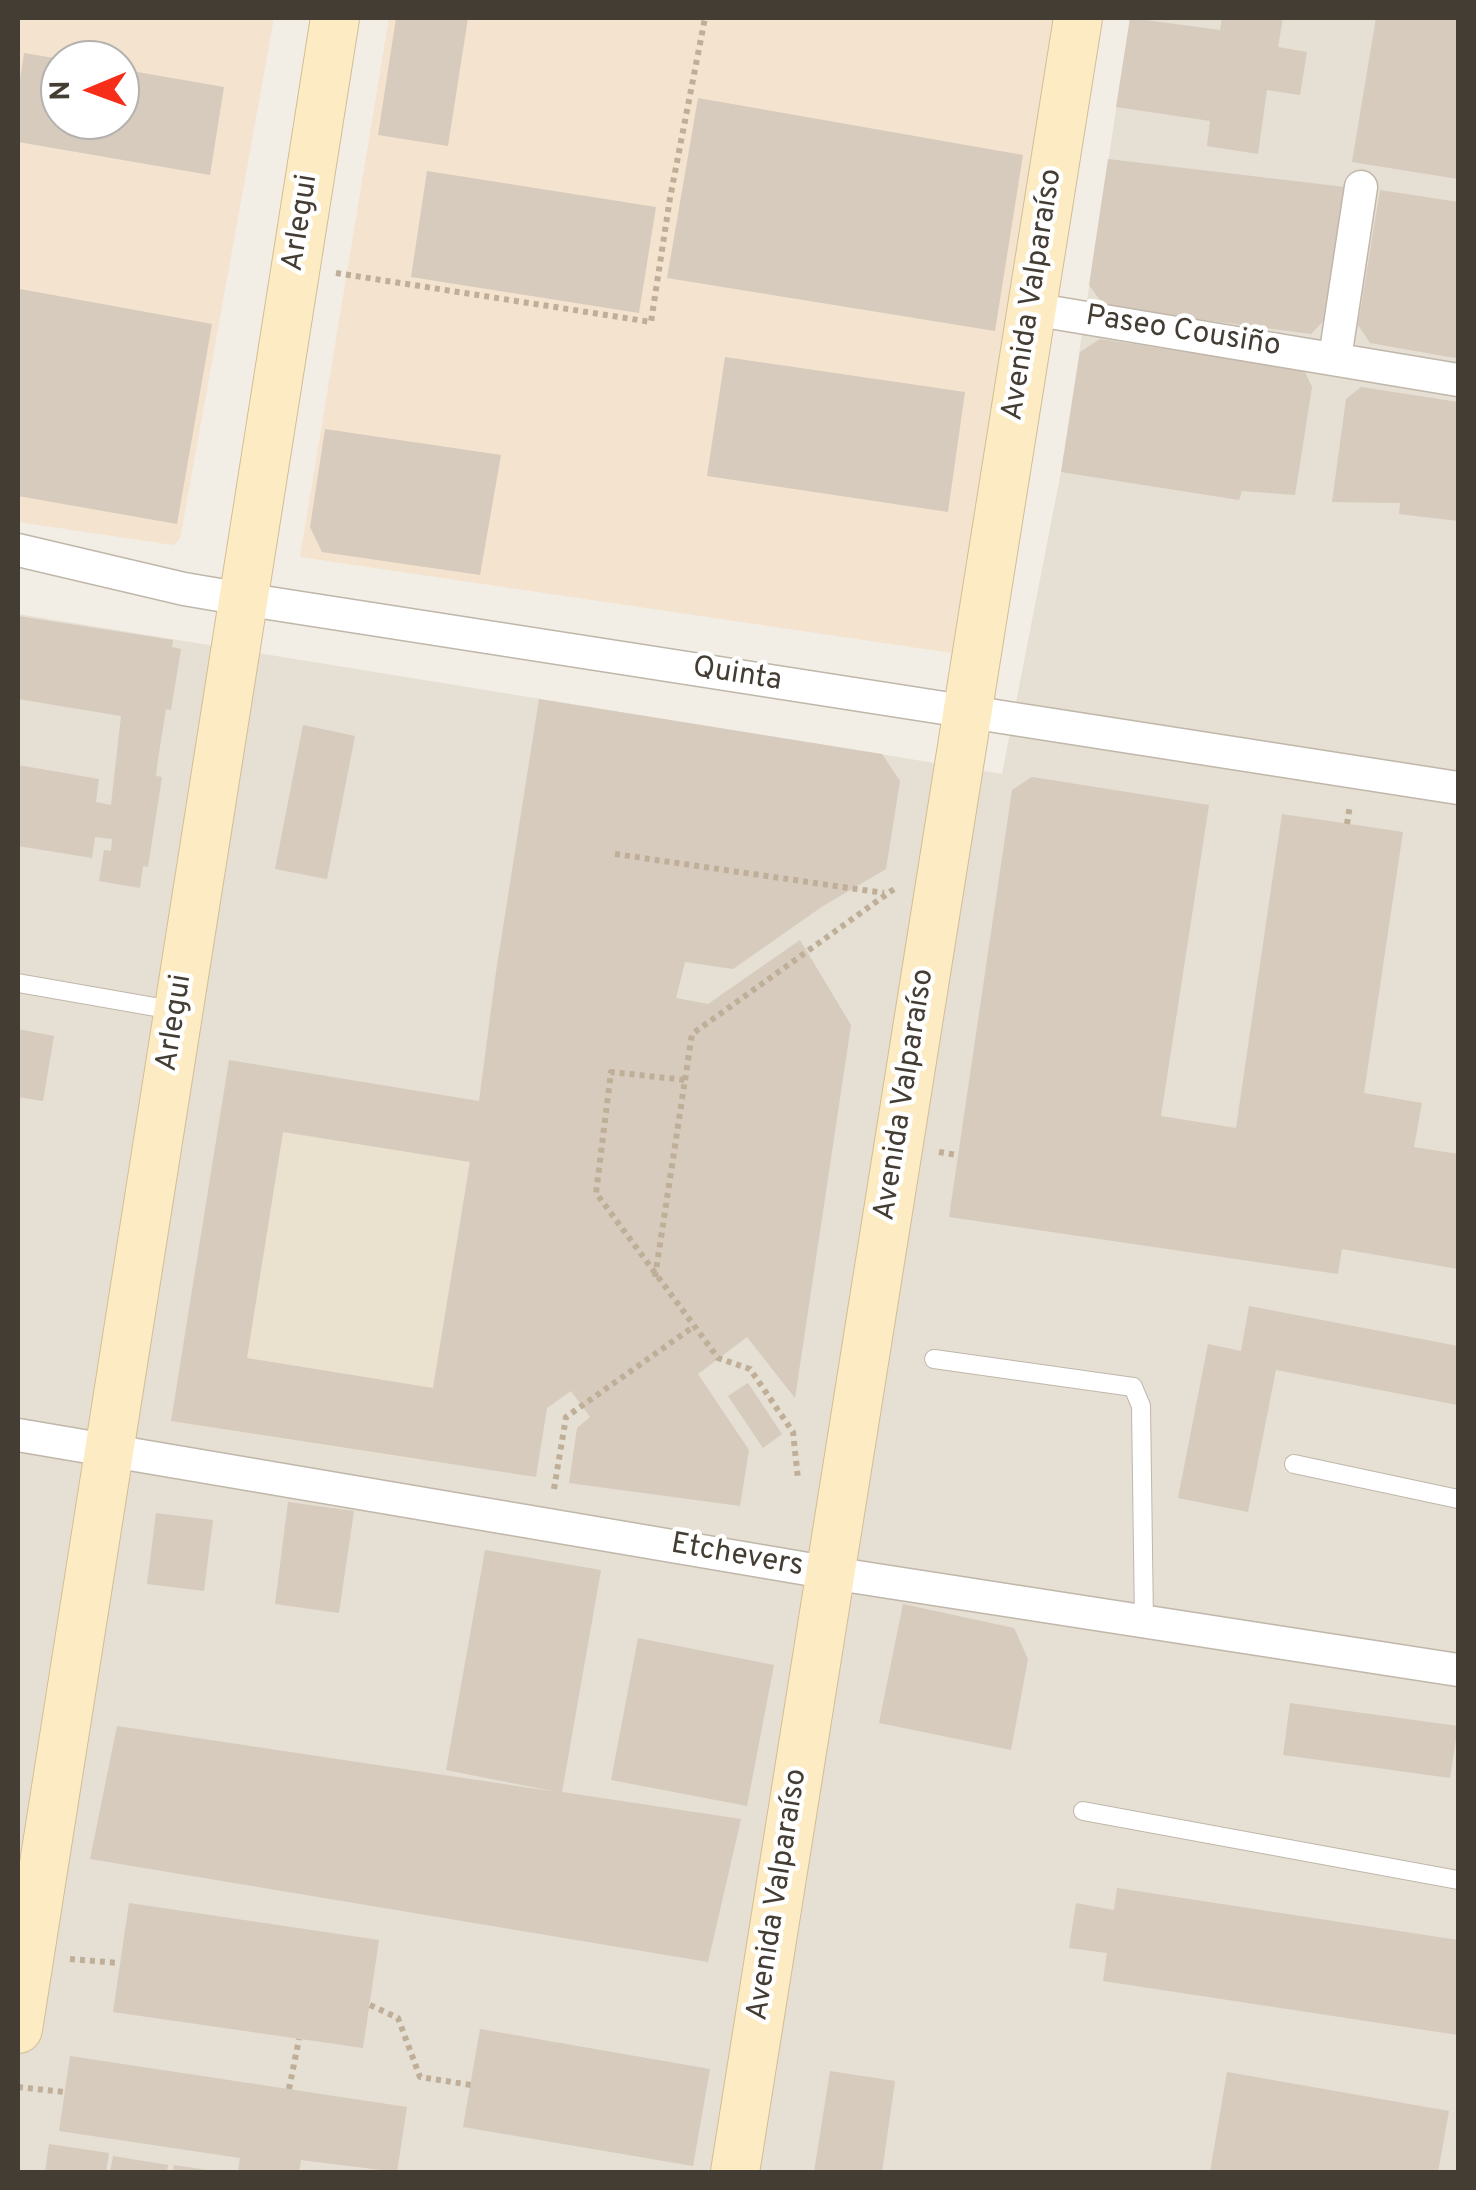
<!DOCTYPE html>
<meta charset="utf-8">
<style>
body{margin:0}
#map{position:relative;width:1476px;height:2190px;overflow:hidden;background:#f2ede5;font-family:Overpass,sans-serif}
canvas{display:block}
.frame{position:absolute;inset:0;border:20px solid #443d34;pointer-events:none}
.north{position:absolute;left:40px;top:40px;width:100px;height:100px;box-sizing:border-box;background:#fff;border:2px solid #b4b1ae;border-radius:50%;rotate:269deg;font-size:28px;font-weight:700;line-height:40px;text-align:center;color:#443d34}
.north::after{content:'';display:block;margin:auto;width:35px;height:45px;background:#f62d18;clip-path:polygon(50% 0,100% 100%,50% 72%,0 100%)}
</style>
<div id="map">
<canvas width="1476" height="2190"></canvas>
<div class="frame"></div>
<div class="north">N</div>
</div>
<script>
const g = document.querySelector('canvas').getContext('2d');
g.lineJoin = 'round';
function fillPath(path, color) {
  g.fillStyle = color;
  g.fill(path, 'evenodd');
}
function trace(path, color, width, dash) {
  g.strokeStyle = color;
  g.lineWidth = width;
  g.lineCap = dash ? 'butt' : 'round';
  g.setLineDash(dash || []);
  g.stroke(path);
}
function write(font, color, halo, rows, align = 'center') {
  g.font = font + ' Overpass,sans-serif';
  g.lineWidth = 9;
  g.setLineDash([]);
  g.textBaseline = 'middle';
  g.strokeStyle = halo;
  g.fillStyle = color;
  for (const [text, x, y, turn = 0] of rows) {
    g.save();
    g.translate(x, y);
    g.rotate((+turn || 0) * Math.PI / 180);
    g.textAlign = isNaN(turn) ? turn : align;
    if (halo) g.strokeText(text, 0, 0);
    g.fillText(text, 0, 0);
    g.restore();
  }
}
fillPath(new Path2D(`
 M 1130,18 L 1458,18 L 1458,2172 L 18,2172 L 18,614 L 1002,774 L 1061,472 Z`), '#e6dfd3');
fillPath(new Path2D(`
 M 18,18 L 274,18 L 180,539 L 173,545 L 18,522 ZM 60,60 L 120,60 L 120,120 L 60,120 Z
 M 389,18 L 1053,18 L 952,653 L 300,557 Z`), '#f4e3cf');
fillPath(new Path2D(`
 M 229,1060 L 479,1101 L 421,1461 L 171,1421 Z`), '#ebe1cf');
fillPath(new Path2D(`
 M 396,18 L 468,18 L 448,146 L 378,135 Z
 M 1130,18 L 1220,30 L 1222,18 L 1283,18 L 1278,47 L 1307,52 L 1300,95 L 1267,90 L 1258,154 L 1207,146 L 1210,121 L 1116,107 Z
 M 1376,18 L 1458,18 L 1458,179 L 1352,162 Z
 M 24,53 L 60,59 L 60,120 L 120,120 L 120,69 L 224,87 L 210,175 L 18,142 L 18,94 Z
 M 698,98 L 1023,155 L 995,331 L 667,278 Z
 M 1108,159 L 1345,187 L 1326,318 L 1311,334 L 1105,307 L 1089,285 Z
 M 427,171 L 656,207 L 639,313 L 411,277 Z
 M 1380,190 L 1458,202 L 1458,355 L 1455,358 L 1370,343 L 1358,325 Z
 M 20,289 L 212,324 L 177,524 L 18,496 L 18,306 Z
 M 1100,339 L 1304,370 L 1312,387 L 1295,495 L 1242,491 L 1239,500 L 1061,472 L 1080,352 Z
 M 725,357 L 965,392 L 948,512 L 707,476 Z
 M 1361,387 L 1458,402 L 1458,521 L 1399,514 L 1400,503 L 1332,502 L 1346,399 Z
 M 325,429 L 501,455 L 480,575 L 322,552 L 310,527 Z
 M 18,616 L 173,640 L 172,647 L 181,649 L 171,710 L 166,709 L 158,759 L 156,776 L 162,777 L 148,867 L 143,866 L 140,888 L 99,881 L 104,850 L 111,851 L 112,839 L 95,837 L 92,858 L 18,846 L 18,765 L 99,779 L 96,802 L 111,805 L 121,716 L 18,699 Z
 M 539,699 L 882,754 L 900,781 L 886,869 L 823,906 L 733,969 L 685,962 L 676,998 L 708,1004 L 800,940 L 851,1025 L 795,1398 L 747,1337 L 698,1374 L 749,1450 L 740,1506 L 569,1483 L 577,1428 L 590,1417 L 571,1391 L 547,1408 L 536,1477 L 171,1421 L 229,1060 L 479,1101 L 496,972 ZM 283,1132 L 470,1162 L 433,1388 L 247,1358 Z
 M 303,725 L 355,736 L 327,879 L 275,869 Z
 M 1032,777 L 1209,805 L 1161,1116 L 1236,1128 L 1282,814 L 1403,832 L 1364,1093 L 1422,1103 L 1414,1147 L 1458,1154 L 1458,1269 L 1342,1249 L 1338,1274 L 949,1217 L 1012,790 Z
 M 18,1029 L 54,1036 L 43,1101 L 18,1097 Z
 M 1249,1306 L 1458,1346 L 1458,1405 L 1276,1370 L 1248,1512 L 1178,1498 L 1208,1344 L 1241,1351 Z
 M 748,1383 L 782,1434 L 763,1448 L 728,1396 Z
 M 288,1502 L 354,1511 L 339,1613 L 275,1604 Z
 M 156,1513 L 213,1520 L 204,1591 L 147,1584 Z
 M 485,1550 L 601,1570 L 562,1792 L 741,1819 L 708,1962 L 90,1859 L 117,1726 L 557,1792 L 446,1770 Z
 M 903,1604 L 1014,1628 L 1028,1659 L 1011,1750 L 879,1723 Z
 M 638,1638 L 774,1665 L 747,1806 L 611,1780 Z
 M 1290,1703 L 1458,1726 L 1450,1778 L 1283,1755 Z
 M 1117,1888 L 1458,1940 L 1458,2035 L 1103,1981 L 1107,1953 L 1069,1948 L 1076,1903 L 1114,1910 Z
 M 129,1903 L 379,1940 L 363,2048 L 113,2012 Z
 M 480,2029 L 710,2069 L 693,2166 L 463,2127 Z
 M 70,2056 L 407,2107 L 397,2172 L 301,2160 L 299,2172 L 238,2172 L 240,2158 L 59,2131 Z
 M 830,2071 L 895,2081 L 882,2172 L 814,2172 Z
 M 1227,2072 L 1449,2111 L 1438,2172 L 1210,2172 Z
 M 49,2144 L 109,2153 L 106,2172 L 45,2172 Z
 M 113,2156 L 168,2165 L 167,2172 L 110,2172 Z
 M 174,2165 L 208,2170 L 208,2172 L 173,2172 Z`), '#d6cbbd');
const lane = new Path2D(`
 M 18,983 L 178,1011
 M 934,1359 L 1133,1387 L 1141,1406 L 1144,1622
 M 1294,1464 L 1458,1499
 M 1083,1811 L 1458,1880`);
const street = new Path2D(`
 M 1032,309 L 1458,380
 M 1335,358 L 1361,187
 M 18,550 L 184,589 L 243,599 L 1458,788
 M 18,1435 L 831,1573 L 1458,1670`);
const secondary = new Path2D(`
 M 18,2029 L 335,18
 M 735,2172 L 1078,18`);
trace(lane, '#c0b7aa', 20);
trace(street, '#c0b7aa', 35);
trace(secondary, '#d2be95', 50);
trace(new Path2D(`
 M 336,273 L 651,322 L 670,198 L 705,18
 M 1347,824 L 1350,805
 M 615,854 L 884,893
 M 685,1080 L 692,1034 L 894,889
 M 939,1152 L 957,1155
 M 655,1277 L 685,1080 L 611,1072 L 596,1193 L 718,1358 L 750,1369 L 793,1432 L 798,1479
 M 554,1489 L 566,1417 L 693,1327
 M 70,1959 L 119,1963
 M 370,2005 L 398,2018 L 420,2077 L 471,2085
 M 18,2087 L 64,2092
 M 289,2089 L 299,2039`), '#bfaf99', 6, [5, 5]);
trace(lane, '#fff', 18);
trace(street, '#fff', 32);
trace(secondary, '#fdecc3', 48);
write('30px', '#443d34', '#fff', [
 ["Arlegui",302,223,-81],
 ["Avenida Valparaíso",1034,295,-81],
 ["Paseo Cousiño",1183,333,9],
 ["Quinta",737,676,9],
 ["Arlegui",176,1023,-81],
 ["Avenida Valparaíso",906,1095,-81],
 ["Etchevers",737,1557,10],
 ["Avenida Valparaíso",779,1895,-81]
]);
</script>
